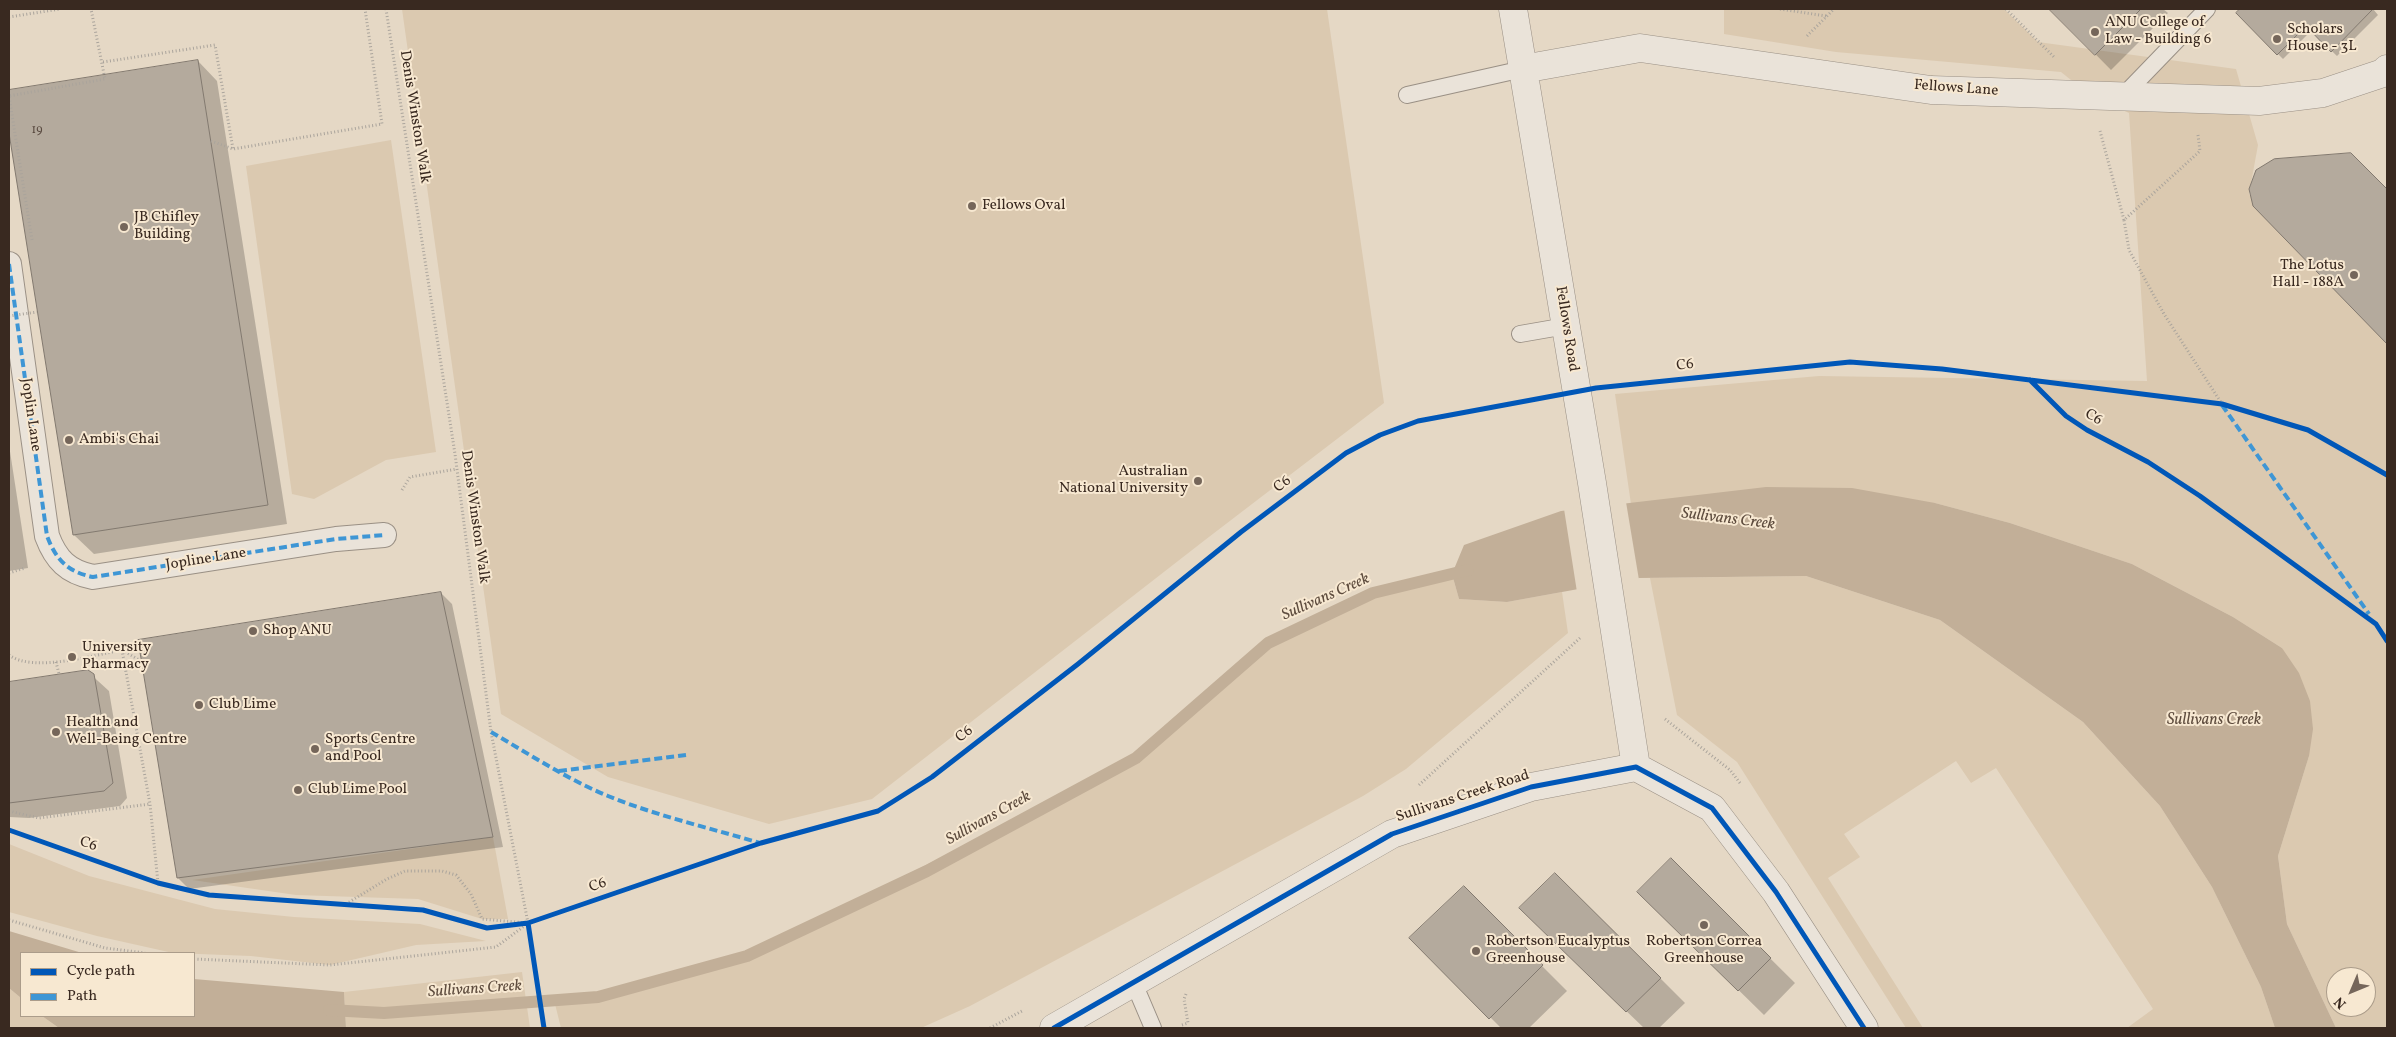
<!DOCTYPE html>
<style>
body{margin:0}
#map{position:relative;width:2396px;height:1037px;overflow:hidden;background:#e5d8c5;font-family:Vollkorn,serif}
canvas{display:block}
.frame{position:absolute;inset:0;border:10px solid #392920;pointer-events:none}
.legend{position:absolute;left:20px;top:952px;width:175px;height:65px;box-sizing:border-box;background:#f7e8d1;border:1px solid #ab9c8a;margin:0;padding:6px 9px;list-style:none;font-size:15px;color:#392920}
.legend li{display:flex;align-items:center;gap:10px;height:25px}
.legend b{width:25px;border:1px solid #ab9c8a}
.north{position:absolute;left:2326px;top:967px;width:50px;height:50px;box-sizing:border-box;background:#f7e8d1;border:1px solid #ab9c8a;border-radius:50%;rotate:225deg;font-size:14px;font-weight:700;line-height:20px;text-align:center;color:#392920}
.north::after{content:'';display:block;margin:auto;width:18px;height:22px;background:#75665a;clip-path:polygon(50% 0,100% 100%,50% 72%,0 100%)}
</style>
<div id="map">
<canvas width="2396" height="1037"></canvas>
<div class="frame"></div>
<ul class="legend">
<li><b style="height:6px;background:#0057b8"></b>Cycle path</li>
<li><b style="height:6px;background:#3e96d5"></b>Path</li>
</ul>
<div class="north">N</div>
</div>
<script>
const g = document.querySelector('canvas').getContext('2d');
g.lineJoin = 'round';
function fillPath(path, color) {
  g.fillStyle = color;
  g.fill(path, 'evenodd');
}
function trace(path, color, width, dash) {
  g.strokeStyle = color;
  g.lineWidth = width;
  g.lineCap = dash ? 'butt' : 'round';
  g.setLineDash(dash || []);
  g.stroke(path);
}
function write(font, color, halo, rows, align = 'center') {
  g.font = font + ' Vollkorn,serif';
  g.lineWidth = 4;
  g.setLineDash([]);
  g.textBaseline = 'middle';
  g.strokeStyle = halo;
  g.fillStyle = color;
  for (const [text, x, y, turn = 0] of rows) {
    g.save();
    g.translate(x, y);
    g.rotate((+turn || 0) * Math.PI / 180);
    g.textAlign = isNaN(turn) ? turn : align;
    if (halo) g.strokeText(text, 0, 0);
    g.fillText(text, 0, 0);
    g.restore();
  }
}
fillPath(new Path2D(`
 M 402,9 L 1327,9 L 1384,403 L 1205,540 L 872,799 L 769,824 L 608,777 L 501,714 Z
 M 1724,9 L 2004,9 L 2038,42 L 2236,69 L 2258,145 L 2249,194 L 2285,239 L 2387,342 L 2387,1028 L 2336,1028 L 2287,924 L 2278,856 L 2309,756 L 2282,648 L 2233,617 L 2132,564 L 2010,523 L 1935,503 L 1631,504 L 1615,394 L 1819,376 L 2147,381 L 2129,113 L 2091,96 L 2061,72 L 1836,52 L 1724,34 ZM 2336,977 L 2366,977 L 2366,1007 L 2336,1007 Z
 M 391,140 L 436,452 L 386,460 L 314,499 L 292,494 L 246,166 Z
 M 1452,574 L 1459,599 L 1507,602 L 1562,592 L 1568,633 L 1406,769 L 1363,796 L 970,1006 L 921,1028 L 561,1028 L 554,1000 L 598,997 L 747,956 L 1136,758 L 1268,643 L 1373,593 Z
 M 1806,576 L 1940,620 L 2083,722 L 2160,806 L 2212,887 L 2261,987 L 2275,1028 L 2127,1028 L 2153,1009 L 1996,768 L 1971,783 L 1956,761 L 1844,834 L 1860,857 L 1828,878 L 1923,1028 L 1906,1028 L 1737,762 L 1677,715 L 1650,578 Z
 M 493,837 L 508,919 L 482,919 L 418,899 L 296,895 L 192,880 Z
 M 9,844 L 89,876 L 215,909 L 294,917 L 420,924 L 486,941 L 416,945 L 330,965 L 251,956 L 173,953 L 97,936 L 9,912 Z
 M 522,972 L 530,1028 L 346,1028 L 344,992 Z
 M 9,988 L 21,998 L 21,1016 L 42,1016 L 59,1028 L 9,1028 Z`), '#dbc9b0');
fillPath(new Path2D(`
 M 1766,487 L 1852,488 L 1935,503 L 2010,523 L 2132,564 L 2233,617 L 2282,648 L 2299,673 L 2310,701 L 2313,729 L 2309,756 L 2278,856 L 2287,924 L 2336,1028 L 2275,1028 L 2261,987 L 2212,887 L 2160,806 L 2083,722 L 1940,620 L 1806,576 L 1639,578 L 1507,602 L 1459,599 L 1452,574 L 1464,545 L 1561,511 Z
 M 9,931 L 82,953 L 21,953 L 21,998 L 9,988 Z
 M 194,979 L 344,992 L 346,1028 L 59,1028 L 42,1016 L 194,1016 Z`), '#c2af98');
fillPath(new Path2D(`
 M 1626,502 L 1639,580 L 1577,592 L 1564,509 Z`), '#e5d8c5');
fillPath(new Path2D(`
 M 2051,9 L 2163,9 L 2168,13 L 2111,70 Z
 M 2242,9 L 2373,9 L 2378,15 L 2337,56 L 2311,31 L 2283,59 L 2237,13 Z
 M 198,61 L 217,81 L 287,524 L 94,554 L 74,535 L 9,125 L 9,92 Z
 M 2351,155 L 2387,191 L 2387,343 L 2254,206 Z
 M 9,445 L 28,568 L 9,571 Z
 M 441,593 L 452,604 L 503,847 L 189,889 L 178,878 Z
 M 87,671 L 109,691 L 127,798 L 120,806 L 29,818 L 9,817 L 9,683 Z
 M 1671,860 L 1795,983 L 1764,1015 L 1664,917 Z
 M 1464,888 L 1567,991 L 1529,1028 L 1501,1028 L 1411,938 Z
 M 1545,933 L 1660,978 L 1685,1003 L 1659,1028 L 1644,1028 Z`), '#0003');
trace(new Path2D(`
 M 329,1010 L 384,1013 L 598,997 L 747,956 L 927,871 L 1136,758 L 1268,643 L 1373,593 L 1468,570`), '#c2af98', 12);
const building = new Path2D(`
 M 2049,9 L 2141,9 L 2095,55 Z
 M 2240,9 L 2373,9 L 2331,52 L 2306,26 L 2277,55 L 2236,13 Z
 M 198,60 L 268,505 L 73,535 L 9,133 L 9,90 Z
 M 2351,153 L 2387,189 L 2387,344 L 2253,206 L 2249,189 L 2256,170 L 2274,159 Z
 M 441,592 L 493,837 L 177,878 L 138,640 Z
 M 88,670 L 94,674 L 113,783 L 104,791 L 9,803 L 9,682 Z
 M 1671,858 L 1771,958 L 1738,991 L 1637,892 Z
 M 1555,873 L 1661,978 L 1626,1012 L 1519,908 Z
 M 1464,886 L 1543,965 L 1489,1019 L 1409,938 Z`);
fillPath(building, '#b4aa9d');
trace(building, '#82796f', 1);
const service = new Path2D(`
 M 1407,95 L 1523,69
 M 2123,96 L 2207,9
 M 1520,334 L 1566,326
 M 1133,981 L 1153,1028`);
const pedestrian = new Path2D(`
 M 9,264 L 47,536 C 56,560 68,572 93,577 L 336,539 L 384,535`);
const minor = new Path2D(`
 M 1513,9 L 1592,483 L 1636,767
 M 1523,69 L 1640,48 L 1931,90 L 2259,101 L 2323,93 L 2383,73 L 2387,69
 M 1054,1028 L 1392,834 L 1531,787 L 1636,767 L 1712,808 L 1776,892 L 1864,1028`);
trace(service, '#9a9085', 18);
trace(pedestrian, '#9a9085', 26);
trace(minor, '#9a9085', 29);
trace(new Path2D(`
 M 386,9 L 455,454 L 491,732 L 528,923 L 544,1028
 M 1780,9 L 1826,16
 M 2006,9 L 2055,58
 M 9,17 L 60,9
 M 1807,36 L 1834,9
 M 103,62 L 215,45 L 233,149
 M 2100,131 L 2124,220
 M 2198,135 L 2200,151 L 2124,220 L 2129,250 L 2164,314 L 2222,404
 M 211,141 L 233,149 L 382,124 L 365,9
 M 32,240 L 9,96 L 105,79 L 91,9
 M 402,490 L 410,477 L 457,469
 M 9,573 L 25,568
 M 122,650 L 150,804 L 158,883
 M 9,655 C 33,673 94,655 122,650 L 141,661
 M 56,662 L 59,674
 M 1665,719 L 1730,770 L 1740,783
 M 1419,785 L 1580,638
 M 9,811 L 39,818 L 150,804
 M 346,904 L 387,879 L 405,871 L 442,871 L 456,875 L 471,894 L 482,919 L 527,923
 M 9,920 L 105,948 L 145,953
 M 194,959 L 330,965 L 496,947 L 527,924
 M 1182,1025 L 1188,1023 L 1184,999 L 1186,994
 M 990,1028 L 1022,1011`), '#aaa49c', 3, [1, 2.5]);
trace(service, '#eae3d9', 16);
trace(pedestrian, '#eae3d9', 24);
trace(minor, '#eae3d9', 28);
trace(new Path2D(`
 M 9,316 L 37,312`), '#aaa49c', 3, [1, 2.5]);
trace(new Path2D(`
 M 9,264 L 47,536 C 56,560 68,572 93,577 L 336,539 L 384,535
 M 2222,405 L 2369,614
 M 491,732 C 529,754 567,779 608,796 C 657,816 710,828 760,843
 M 559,771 L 686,755`), '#3e96d5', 4, [8, 4]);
trace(new Path2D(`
 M 2030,380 L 2066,416 L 2087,430 L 2148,462 L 2200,496 L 2376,624 L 2387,641
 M 9,830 L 158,883 L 209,895 L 423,910 L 487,928 L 528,923 L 761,843 L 878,811 L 932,777 L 1078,664 L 1241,532 L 1346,453 L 1380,435 L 1418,421 L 1596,388 L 1850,362 L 1942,369 L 2222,404 L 2308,430 L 2387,475
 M 528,923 L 544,1028
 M 1054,1028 L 1392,834 L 1531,787 L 1636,767 L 1712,808 L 1776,892 L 1864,1028`), '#0057b8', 5);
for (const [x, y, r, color] of [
 [2095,32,5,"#75665a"],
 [2277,39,5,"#75665a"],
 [972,206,5,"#75665a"],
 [124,227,5,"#75665a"],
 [2354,275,5,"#75665a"],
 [69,440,5,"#75665a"],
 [1198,481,5,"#75665a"],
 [253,631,5,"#75665a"],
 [72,657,5,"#75665a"],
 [199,705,5,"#75665a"],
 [56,732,5,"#75665a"],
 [315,749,5,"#75665a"],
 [298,790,5,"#75665a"],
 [1704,925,5,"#75665a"],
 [1476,951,5,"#75665a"]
]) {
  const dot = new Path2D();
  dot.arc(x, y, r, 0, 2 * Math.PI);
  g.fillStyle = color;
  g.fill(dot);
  trace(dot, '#f7e8d1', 2);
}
write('12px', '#58493f', null, [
 ["19",37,131]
]);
write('15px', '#392920', '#f7e8d1', [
 ["ANU College of",2105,23],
 ["Law - Building 6",2105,40],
 ["Scholars",2287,30],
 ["House - 3L",2287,47],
 ["Fellows Oval",982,206],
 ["JB Chifley",134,218],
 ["Building",134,235],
 ["The Lotus",2344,266,"right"],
 ["Hall - 188A",2344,283,"right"],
 ["Ambi's Chai",79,440],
 ["Australian",1188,472,"right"],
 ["National University",1188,489,"right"],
 ["Shop ANU",263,631],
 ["University",82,648],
 ["Pharmacy",82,665],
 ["Club Lime",209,705],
 ["Health and",66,723],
 ["Well-Being Centre",66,740],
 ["Sports Centre",325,740],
 ["and Pool",325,757],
 ["Club Lime Pool",308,790],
 ["Robertson Eucalyptus",1486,942],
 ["Greenhouse",1486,959],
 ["Robertson Correa",1704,942,"center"],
 ["Greenhouse",1704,959,"center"]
], 'left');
write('15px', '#392920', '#f7e8d1', [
 ["Fellows Lane",1956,89,4],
 ["Denis Winston Walk",414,117,81],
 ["Fellows Road",1566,329,81],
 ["C6",1685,366,-6],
 ["Joplin Lane",30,415,82],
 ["C6",2093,418,31],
 ["C6",1283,485,-37],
 ["Denis Winston Walk",474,517,82],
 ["Jopline Lane",206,560,-9],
 ["C6",965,735,-38],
 ["Sullivans Creek Road",1463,797,-18],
 ["C6",88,845,19],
 ["C6",598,886,-19]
]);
write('italic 16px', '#5e4c3e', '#f7e8d1', [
 ["Sullivans Creek",1728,520,7],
 ["Sullivans Creek",1326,598,-24],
 ["Sullivans Creek",2214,721],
 ["Sullivans Creek",989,819,-29],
 ["Sullivans Creek",475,990,-4]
]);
</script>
